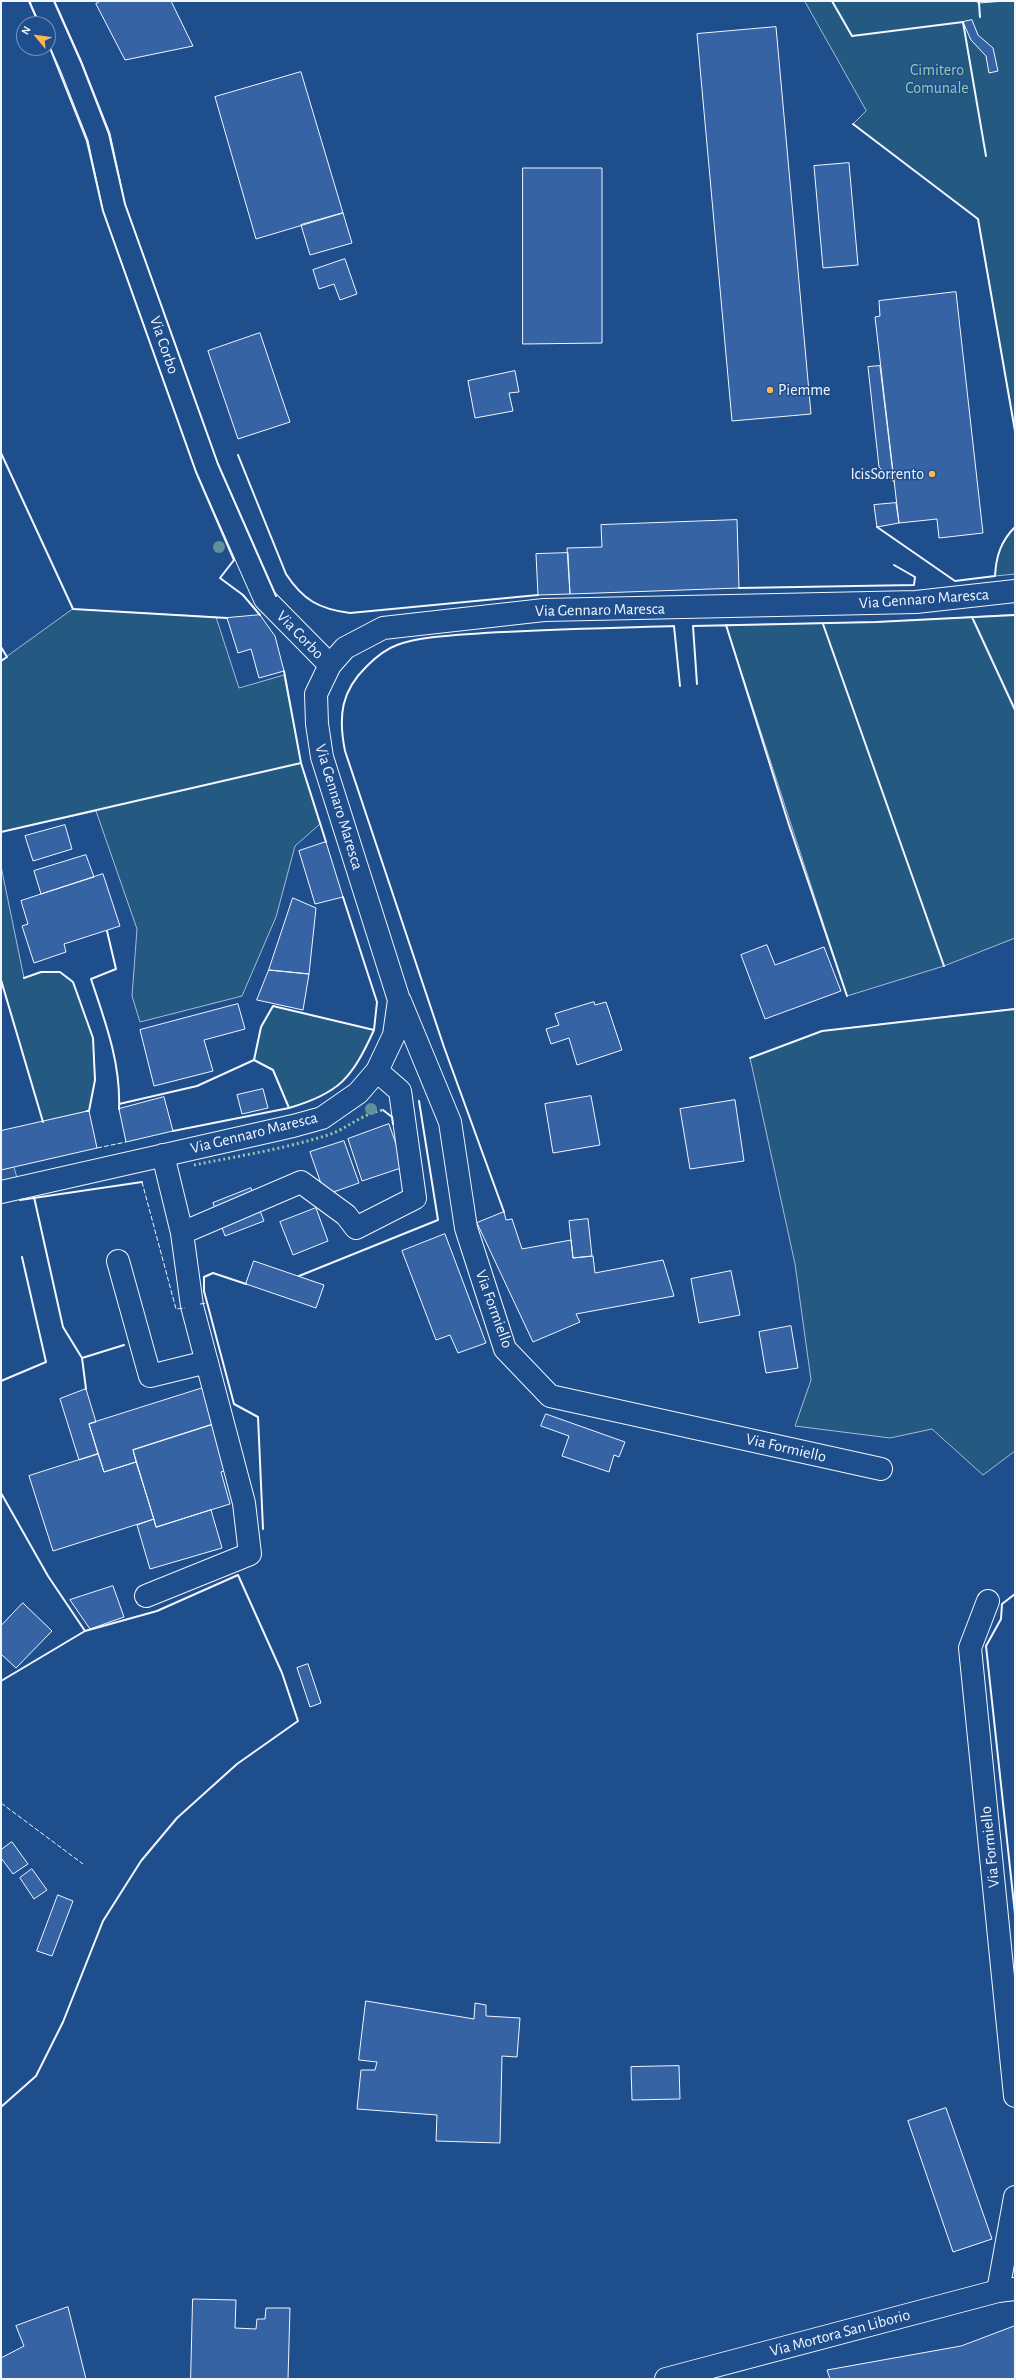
<!DOCTYPE html>
<style>
body{margin:0}
#map{position:relative;width:1016px;height:2380px;overflow:hidden;background:#1f4e8c;font-family:"Alegreya Sans",sans-serif}
canvas{display:block}
.frame{position:absolute;inset:0;border:2px solid #f2f6ff;pointer-events:none}
.north{position:absolute;left:16px;top:16px;width:40px;height:40px;box-sizing:border-box;background:#1f4e8c;border:1px solid #7391ba;border-radius:50%;rotate:299deg;font-size:11px;font-weight:700;line-height:16px;text-align:center;color:#f2f6ff}
.north::after{content:'';display:block;margin:auto;width:14px;height:18px;background:#ffb74d;clip-path:polygon(50% 0,100% 100%,50% 72%,0 100%)}
</style>
<div id="map">
<canvas width="1016" height="2380"></canvas>
<div class="frame"></div>
<div class="north">N</div>
</div>
<script>
const g = document.querySelector('canvas').getContext('2d');
g.lineJoin = 'round';
function fillPath(path, color) {
  g.fillStyle = color;
  g.fill(path, 'evenodd');
}
function trace(path, color, width, dash) {
  g.strokeStyle = color;
  g.lineWidth = width;
  g.lineCap = dash ? 'butt' : 'round';
  g.setLineDash(dash || []);
  g.stroke(path);
}
function write(font, color, halo, rows, align = 'center') {
  g.font = font + ' "Alegreya Sans",sans-serif';
  g.lineWidth = 3;
  g.setLineDash([]);
  g.textBaseline = 'middle';
  g.strokeStyle = halo;
  g.fillStyle = color;
  for (const [text, x, y, turn = 0] of rows) {
    g.save();
    g.translate(x, y);
    g.rotate((+turn || 0) * Math.PI / 180);
    g.textAlign = isNaN(turn) ? turn : align;
    if (halo) g.strokeText(text, 0, 0);
    g.fillText(text, 0, 0);
    g.restore();
  }
}
const green = new Path2D(`
 M 805,1 L 1015,1 L 1015,431 L 978,219 L 853,124 L 866,111 Z
 M 1015,527 L 1015,574 L 995,576 C 996,556 1001,541 1015,527 Z
 M 73,609 L 216,617 L 239,688 L 284,675 L 301,763 L 320,824 L 295,846 L 276,917 L 242,996 L 140,1022 L 132,996 L 137,929 L 96,811 L 1,832 L 1,661 Z
 M 1015,615 L 1015,938 L 944,966 L 847,996 L 726,625 L 876,622 Z
 M 1,866 L 24,978 L 41,972 L 60,972 L 73,982 L 93,1038 L 95,1080 L 89,1111 L 43,1122 L 1,980 Z
 M 273,1006 L 374,1030 C 352,1078 340,1093 289,1108 L 273,1070 L 254,1060 L 261,1027 Z
 M 1015,1009 L 1015,1451 L 983,1475 L 932,1429 L 890,1438 L 795,1426 L 811,1380 L 795,1264 L 750,1058 L 822,1031 Z`);
fillPath(green, '#245a82');
trace(green, '#a8bbd7', 1);
const parking = new Path2D(`
 M 14,1167 L 17,1178 L 1,1182 L 1,1170 Z`);
fillPath(parking, '#305b95');
trace(parking, '#a8bbd7', 1);
const building = new Path2D(`
 M 101,1 L 171,1 L 193,46 L 125,60 L 96,4 Z
 M 979,1 L 1005,1 L 979,3 Z
 M 972,20 L 978,35 L 993,48 L 998,71 L 989,73 L 986,56 L 971,40 L 963,22 Z
 M 776,27 L 811,414 L 732,421 L 697,34 Z
 M 301,72 L 343,213 L 256,239 L 215,97 Z
 M 849,163 L 858,265 L 823,268 L 814,166 Z
 M 523,168 L 602,168 L 602,343 L 523,344 Z
 M 343,213 L 352,243 L 310,255 L 301,225 Z
 M 345,259 L 357,294 L 340,300 L 334,284 L 319,289 L 313,270 Z
 M 956,292 L 983,533 L 939,538 L 937,519 L 899,523 L 875,317 L 880,316 L 879,301 Z
 M 260,333 L 290,422 L 238,439 L 208,351 Z
 M 880,366 L 894,482 L 879,467 L 868,367 Z
 M 515,371 L 519,392 L 509,393 L 513,411 L 475,418 L 468,381 Z
 M 896,503 L 899,523 L 877,527 L 874,505 Z
 M 737,520 L 739,588 L 570,594 L 567,548 L 602,547 L 601,525 Z
 M 568,553 L 570,594 L 538,595 L 536,554 Z
 M 260,615 L 275,636 L 284,671 L 259,678 L 251,649 L 238,653 L 227,618 Z
 M 65,825 L 72,849 L 33,861 L 25,836 Z
 M 326,842 L 343,897 L 315,904 L 299,851 Z
 M 86,855 L 94,877 L 41,894 L 34,871 Z
 M 103,874 L 120,926 L 64,944 L 66,952 L 34,963 L 22,926 L 28,924 L 21,901 Z
 M 293,898 L 316,908 L 309,974 L 269,970 Z
 M 767,945 L 775,965 L 824,947 L 841,991 L 765,1019 L 741,955 Z
 M 269,970 L 309,974 L 303,1010 L 257,1000 Z
 M 594,1002 L 595,1005 L 606,1002 L 622,1050 L 577,1065 L 569,1038 L 551,1044 L 546,1029 L 559,1025 L 555,1014 Z
 M 238,1004 L 245,1029 L 204,1040 L 213,1071 L 154,1086 L 140,1030 Z
 M 263,1089 L 268,1108 L 242,1114 L 237,1095 Z
 M 591,1096 L 600,1145 L 553,1153 L 545,1104 Z
 M 164,1097 L 173,1131 L 126,1142 L 119,1109 Z
 M 735,1100 L 744,1161 L 690,1169 L 680,1109 Z
 M 89,1111 L 97,1148 L 1,1170 L 1,1131 Z
 M 389,1124 L 404,1167 L 362,1181 L 348,1139 Z
 M 344,1141 L 359,1183 L 325,1195 L 310,1152 Z
 M 251,1188 L 264,1221 L 225,1236 L 213,1203 Z
 M 316,1208 L 328,1241 L 293,1255 L 280,1222 Z
 M 504,1212 L 506,1220 L 512,1219 L 522,1249 L 571,1240 L 573,1258 L 593,1256 L 595,1273 L 663,1260 L 674,1296 L 576,1314 L 580,1322 L 533,1342 L 477,1223 Z
 M 588,1219 L 592,1256 L 573,1258 L 569,1221 Z
 M 445,1234 L 486,1343 L 458,1353 L 450,1335 L 436,1340 L 402,1251 Z
 M 254,1261 L 324,1285 L 316,1308 L 246,1284 Z
 M 731,1271 L 740,1315 L 699,1323 L 691,1279 Z
 M 791,1326 L 798,1368 L 766,1373 L 759,1332 Z
 M 203,1388 L 214,1424 L 133,1450 L 136,1462 L 104,1472 L 89,1424 Z
 M 86,1389 L 96,1422 L 89,1424 L 98,1454 L 79,1460 L 60,1399 Z
 M 546,1414 L 625,1442 L 619,1457 L 614,1455 L 609,1472 L 562,1456 L 569,1436 L 541,1426 Z
 M 214,1424 L 227,1470 L 221,1472 L 230,1504 L 156,1527 L 133,1450 Z
 M 98,1454 L 104,1472 L 136,1462 L 154,1519 L 53,1551 L 29,1476 Z
 M 211,1510 L 222,1548 L 150,1569 L 137,1525 L 154,1519 L 156,1527 Z
 M 113,1586 L 124,1617 L 90,1629 L 70,1600 Z
 M 23,1603 L 52,1631 L 16,1668 L 1,1654 L 1,1626 Z
 M 308,1664 L 321,1703 L 310,1707 L 297,1668 Z
 M 12,1842 L 28,1864 L 13,1874 L 1,1858 L 1,1850 Z
 M 32,1869 L 47,1890 L 34,1899 L 20,1878 Z
 M 58,1895 L 73,1901 L 52,1956 L 37,1951 Z
 M 366,2001 L 474,2019 L 475,2003 L 486,2005 L 486,2016 L 520,2018 L 517,2057 L 502,2056 L 500,2143 L 436,2141 L 437,2115 L 357,2109 L 361,2070 L 375,2070 L 377,2062 L 359,2060 Z
 M 679,2066 L 680,2099 L 632,2100 L 631,2067 Z
 M 946,2108 L 992,2239 L 953,2252 L 908,2121 Z
 M 193,2299 L 236,2300 L 235,2328 L 256,2329 L 257,2319 L 265,2319 L 266,2308 L 290,2308 L 288,2379 L 191,2379 Z
 M 68,2307 L 86,2379 L 1,2379 L 1,2358 L 24,2346 L 16,2326 Z
 M 1015,2326 L 1015,2379 L 830,2379 L 827,2370 L 961,2346 Z`);
fillPath(building, '#3563a3');
trace(building, '#f2f6ff', 1);
const minor = new Path2D(`
 M 42,1 L 71,66 L 99,137 L 114,207 L 207,468 L 265,599 L 330,665
 M 400,1001 L 450,1122 L 466,1228 L 505,1349 L 550,1396 L 881,1469
 M 163,1155 L 182,1233 L 301,1182 L 346,1215 L 356,1228 L 415,1198 L 400,1091 L 377,1071
 M 1,1192 L 293,1126 L 322,1118 L 358,1093 L 377,1071 L 394,1035 L 399,1000 L 322,757 L 317,724 L 316,694 L 330,665 L 345,648 L 383,628 L 544,610 L 916,602 L 1015,591
 M 118,1261 L 150,1376 L 207,1362
 M 146,1596 L 250,1554 L 244,1503 L 192,1306 L 182,1233
 M 988,1601 L 970,1648 L 1015,2096
 M 998,2291 L 1015,2197`);
const major = new Path2D(`
 M 666,2379 L 998,2291 L 1015,2289`);
trace(minor, '#f2f6ff', 24);
trace(major, '#f2f6ff', 24);
trace(minor, '#1f4e8c', 22);
trace(major, '#1f4e8c', 22);
trace(new Path2D(`
 M 194,1165 C 238,1156 284,1149 328,1135 C 347,1129 363,1113 383,1110`), '#97c8a6', 3, [2, 3]);
trace(new Path2D(`
 M 97,1148 L 126,1142
 M 142,1182 L 176,1309 L 185,1308
 M 200,1304 L 208,1303
 M 1,1803 L 83,1864`), '#f2f6ff', 1, [5, 2]);
trace(new Path2D(`
 M 29,1 L 39,24
 M 54,1 L 81,62 L 109,134 L 125,204 L 218,464 L 276,596
 M 832,1 L 852,36 L 963,22 L 986,156
 M 977,1 L 979,3 L 980,17
 M 48,43 L 87,141 L 103,211 L 196,472 L 234,560 L 220,578 L 243,595 L 260,615
 M 853,124 L 978,219 L 1015,431
 M 1,453 L 73,609 L 227,618
 M 238,455 L 286,574 C 303,600 319,609 350,613 L 538,595
 M 877,527 L 955,581 L 995,576 C 996,556 1001,541 1015,527
 M 739,588 L 914,585 L 915,577 L 894,565
 M 972,617 L 1015,710
 M 823,624 L 944,966
 M 726,625 L 789,825 L 847,996
 M 1,647 L 7,657 L 1,661
 M 284,671 L 301,763 L 326,842
 M 697,684 L 693,626 L 876,622 L 1015,615
 M 1,832 L 301,763
 M 107,931 L 116,969 L 91,979 C 105,1021 121,1063 119,1109
 M 24,978 L 41,972 L 60,972 L 73,982 L 93,1038 L 95,1080 L 89,1111 L 87,1111
 M 1,980 L 43,1122
 M 750,1058 L 822,1031 L 1015,1009
 M 254,1060 L 273,1070 L 289,1108 C 340,1093 352,1078 374,1030
 M 119,1104 L 197,1086 L 254,1060 L 261,1027 L 273,1006 L 374,1030 L 377,1002 L 343,897
 M 383,1110 L 392,1117 L 393,1124
 M 173,1131 L 289,1108
 M 34,1197 L 63,1327 L 82,1358 L 86,1389
 M 20,1200 L 142,1182
 M 504,1212 L 444,1047 L 345,751 C 338,716 341,691 367,666 C 375,658 386,649 397,645 C 421,636 458,635 484,633 C 547,629 611,628 674,626 L 680,686
 M 299,1276 L 438,1220 L 419,1101
 M 246,1284 L 213,1273 L 204,1277 L 204,1291 L 234,1404 L 258,1417 L 263,1529
 M 82,1358 L 124,1345
 M 1,1381 L 46,1362 L 22,1257
 M 1,1493 L 48,1576 L 85,1631 L 157,1611 L 238,1575 L 282,1673 L 298,1721 L 237,1764 L 177,1818 L 141,1861 L 103,1921 L 63,2022 L 36,2076 L 1,2107
 M 1015,1594 L 1002,1604 L 1001,1619 L 986,1646 L 1015,1914
 M 1,1681 L 85,1631`), '#f2f6ff', 2);
g.fillStyle = '#61919a';
for (const [x, y] of [
 [219,547],
 [371,1109]
]) {
  g.beginPath();
  g.arc(x, y, 6, 0, 2 * Math.PI);
  g.fill();
}
for (const [x, y, r, color] of [
 [770,390,4,"#ffb74d"],
 [932,474,4,"#ffb74d"]
]) {
  const dot = new Path2D();
  dot.arc(x, y, r, 0, 2 * Math.PI);
  g.fillStyle = color;
  g.fill(dot);
  trace(dot, '#1f4e8c', 1.5);
}
write('16px', '#97c8a6', '#1f4e8c', [
 ["Cimitero",937,70],
 ["Comunale",937,88]
]);
write('16px', '#f2f6ff', '#1f4e8c', [
 ["Via Corbo",164,345,71],
 ["Via Gennaro Maresca",924,599,-4],
 ["Via Gennaro Maresca",600,610,-1],
 ["Via Corbo",300,635,46],
 ["Via Gennaro Maresca",339,807,73],
 ["Via Gennaro Maresca",254,1133,-14],
 ["Via Formiello",494,1309,70],
 ["Via Formiello",786,1448,13],
 ["Via Formiello",990,1847,-96],
 ["Via Mortora San Liborio",840,2333,-15]
]);
write('16px', '#f2f6ff', '#1f4e8c', [
 ["Piemme",778,390],
 ["IcisSorrento",924,474,"right"]
], 'left');
</script>
